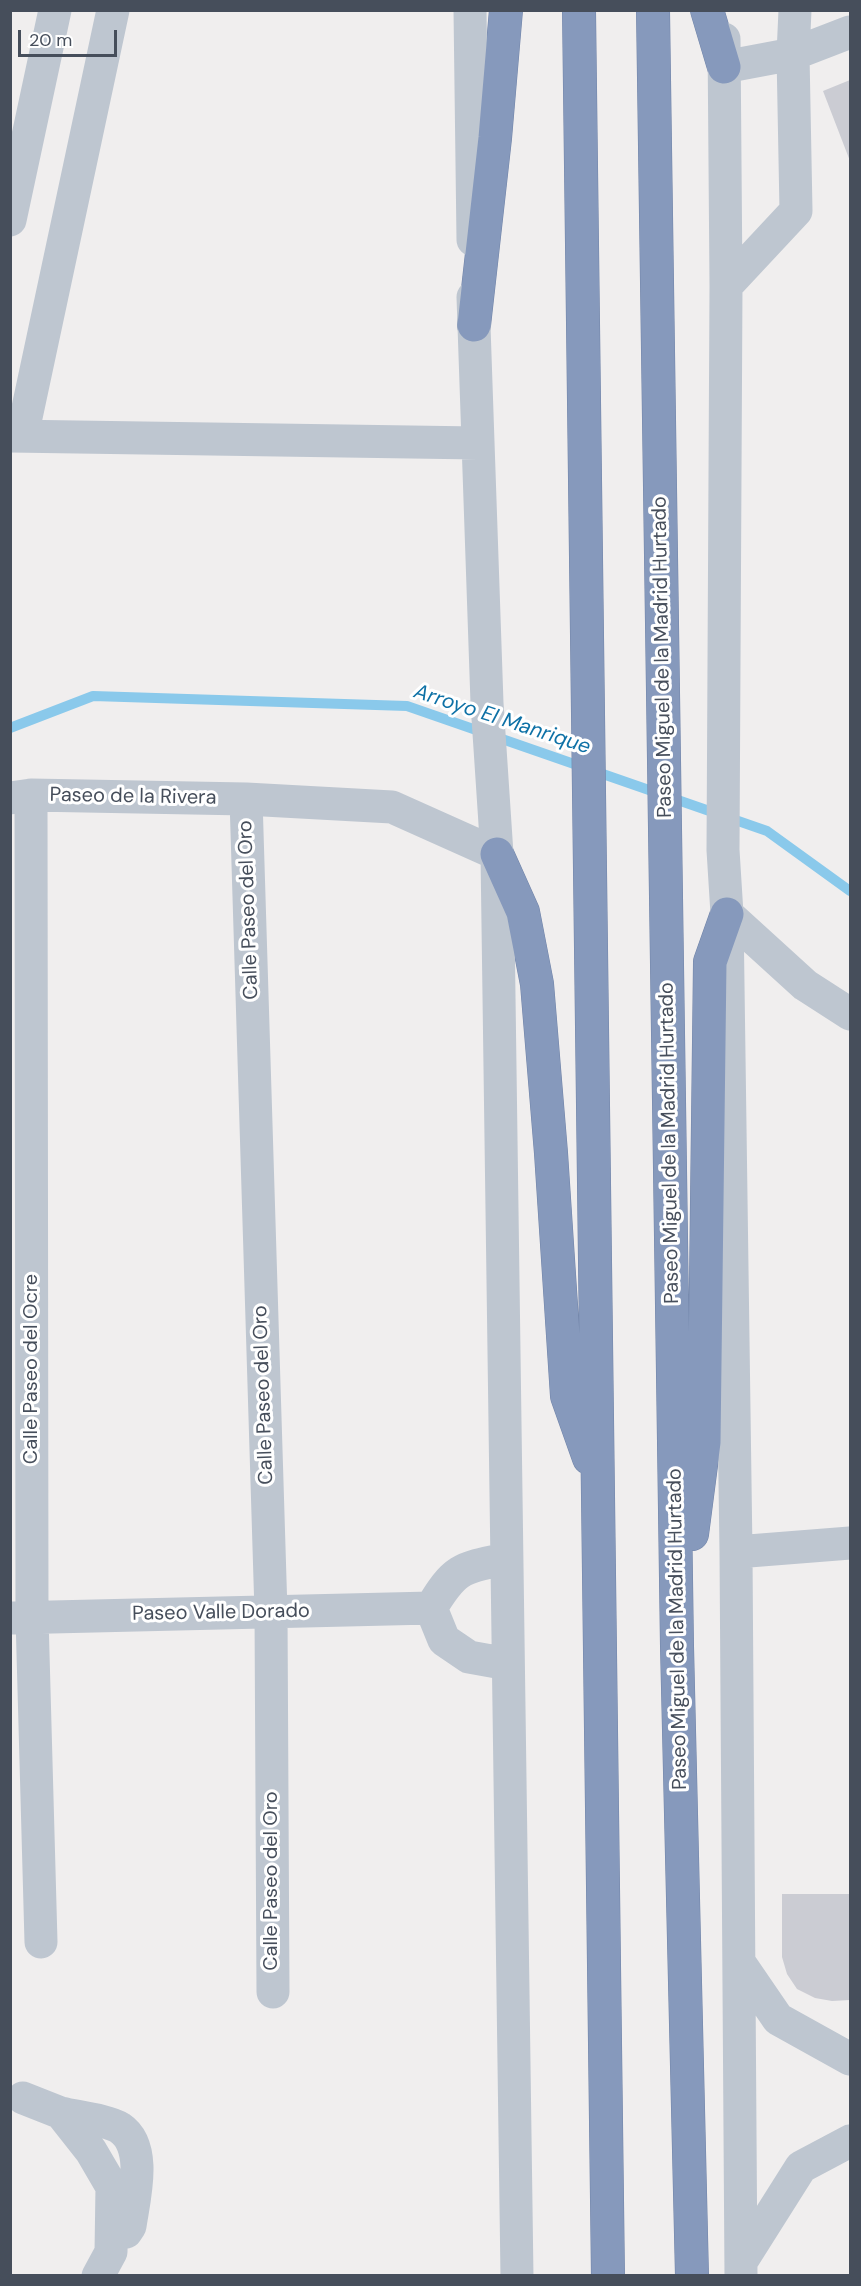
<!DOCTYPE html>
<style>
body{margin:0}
#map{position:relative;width:861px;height:2286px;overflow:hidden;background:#f0eeee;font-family:"DM Sans",sans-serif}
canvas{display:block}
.frame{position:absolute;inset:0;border:12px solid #464e5b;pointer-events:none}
.scale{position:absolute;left:18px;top:30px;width:99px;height:27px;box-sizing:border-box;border:3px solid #464e5b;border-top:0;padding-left:8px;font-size:18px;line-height:21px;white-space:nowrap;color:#464e5b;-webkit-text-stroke:4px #fff;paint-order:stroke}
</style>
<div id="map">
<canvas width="861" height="2286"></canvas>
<div class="frame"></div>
<div class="scale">20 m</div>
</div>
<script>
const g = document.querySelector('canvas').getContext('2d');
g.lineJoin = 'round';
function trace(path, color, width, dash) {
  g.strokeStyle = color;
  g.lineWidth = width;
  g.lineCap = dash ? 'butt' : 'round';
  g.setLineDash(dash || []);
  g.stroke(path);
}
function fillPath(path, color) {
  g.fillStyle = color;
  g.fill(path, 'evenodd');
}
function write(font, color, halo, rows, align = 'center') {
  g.font = font + ' "DM Sans",sans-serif';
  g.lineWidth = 6;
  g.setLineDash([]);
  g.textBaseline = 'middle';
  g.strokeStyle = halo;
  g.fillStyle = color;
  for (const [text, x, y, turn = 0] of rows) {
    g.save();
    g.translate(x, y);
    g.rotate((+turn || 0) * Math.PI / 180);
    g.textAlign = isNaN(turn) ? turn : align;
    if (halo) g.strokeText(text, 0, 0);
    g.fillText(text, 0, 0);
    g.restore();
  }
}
trace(new Path2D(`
 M 10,728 L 93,696 L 407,706 L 767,831 L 850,891`), '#8ac9eb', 10);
fillPath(new Path2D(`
 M 850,80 L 850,161 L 823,91 Z
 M 782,1894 L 850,1894 L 850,2000 L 832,2001 L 815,1998 L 797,1989 L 787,1974 L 782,1957 Z`), '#cbccd3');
const highway = new Path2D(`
 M 579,10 L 608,2276
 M 653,10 L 677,1646 L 692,2276
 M 707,10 L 724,67
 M 474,325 L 495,138 L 506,10
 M 497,854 L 523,912 L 537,984 L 551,1153 L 567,1396 L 589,1458
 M 692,1534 L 704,1442 L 710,962 L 727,914`);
trace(highway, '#7184a8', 34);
trace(new Path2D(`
 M 470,10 L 473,240
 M 724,39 L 726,286 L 723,850 L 727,914 L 736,1552 L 741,2276
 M 724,67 L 793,54 L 850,32
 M 10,220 L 55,10
 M 726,286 L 796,211 L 793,54 L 795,10
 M 473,297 L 487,703 L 497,854 L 517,2276
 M 10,436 L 478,443
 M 22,436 L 113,10
 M 31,795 L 32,1617 L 41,1942
 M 10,798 L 31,795 L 246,799 L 392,807 L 497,854
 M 246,799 L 271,1612 L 273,1992
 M 727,914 L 805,985 L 850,1014
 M 736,1552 L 850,1543
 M 506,1559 C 461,1568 455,1568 431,1608 L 444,1640 L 469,1657 L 508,1664
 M 10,1618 L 431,1608
 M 739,1962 L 778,2019 L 850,2059
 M 23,2098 L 61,2113 L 91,2151 L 112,2187 L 111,2252 L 98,2276
 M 61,2113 C 77,2117 107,2120 120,2128 C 148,2147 134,2198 130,2226 L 126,2232
 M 741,2262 L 801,2167 L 850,2141`), '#bec6d0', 33);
trace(highway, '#8699bc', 33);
write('20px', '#464e5b', '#fff', [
 ["Paseo Miguel de la Madrid Hurtado",663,657,-91],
 ["Paseo de la Rivera",133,797,1],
 ["Calle Paseo del Oro",249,910,-92],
 ["Paseo Miguel de la Madrid Hurtado",670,1143,-91],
 ["Calle Paseo del Ocre",32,1369,-90],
 ["Calle Paseo del Oro",264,1395,-92],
 ["Paseo Valle Dorado",221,1613,-1],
 ["Paseo Miguel de la Madrid Hurtado",678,1629,-91],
 ["Calle Paseo del Oro",272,1881,-90]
]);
write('italic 21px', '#0e71a6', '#fff', [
 ["Arroyo El Manrique",502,720,18]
]);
</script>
